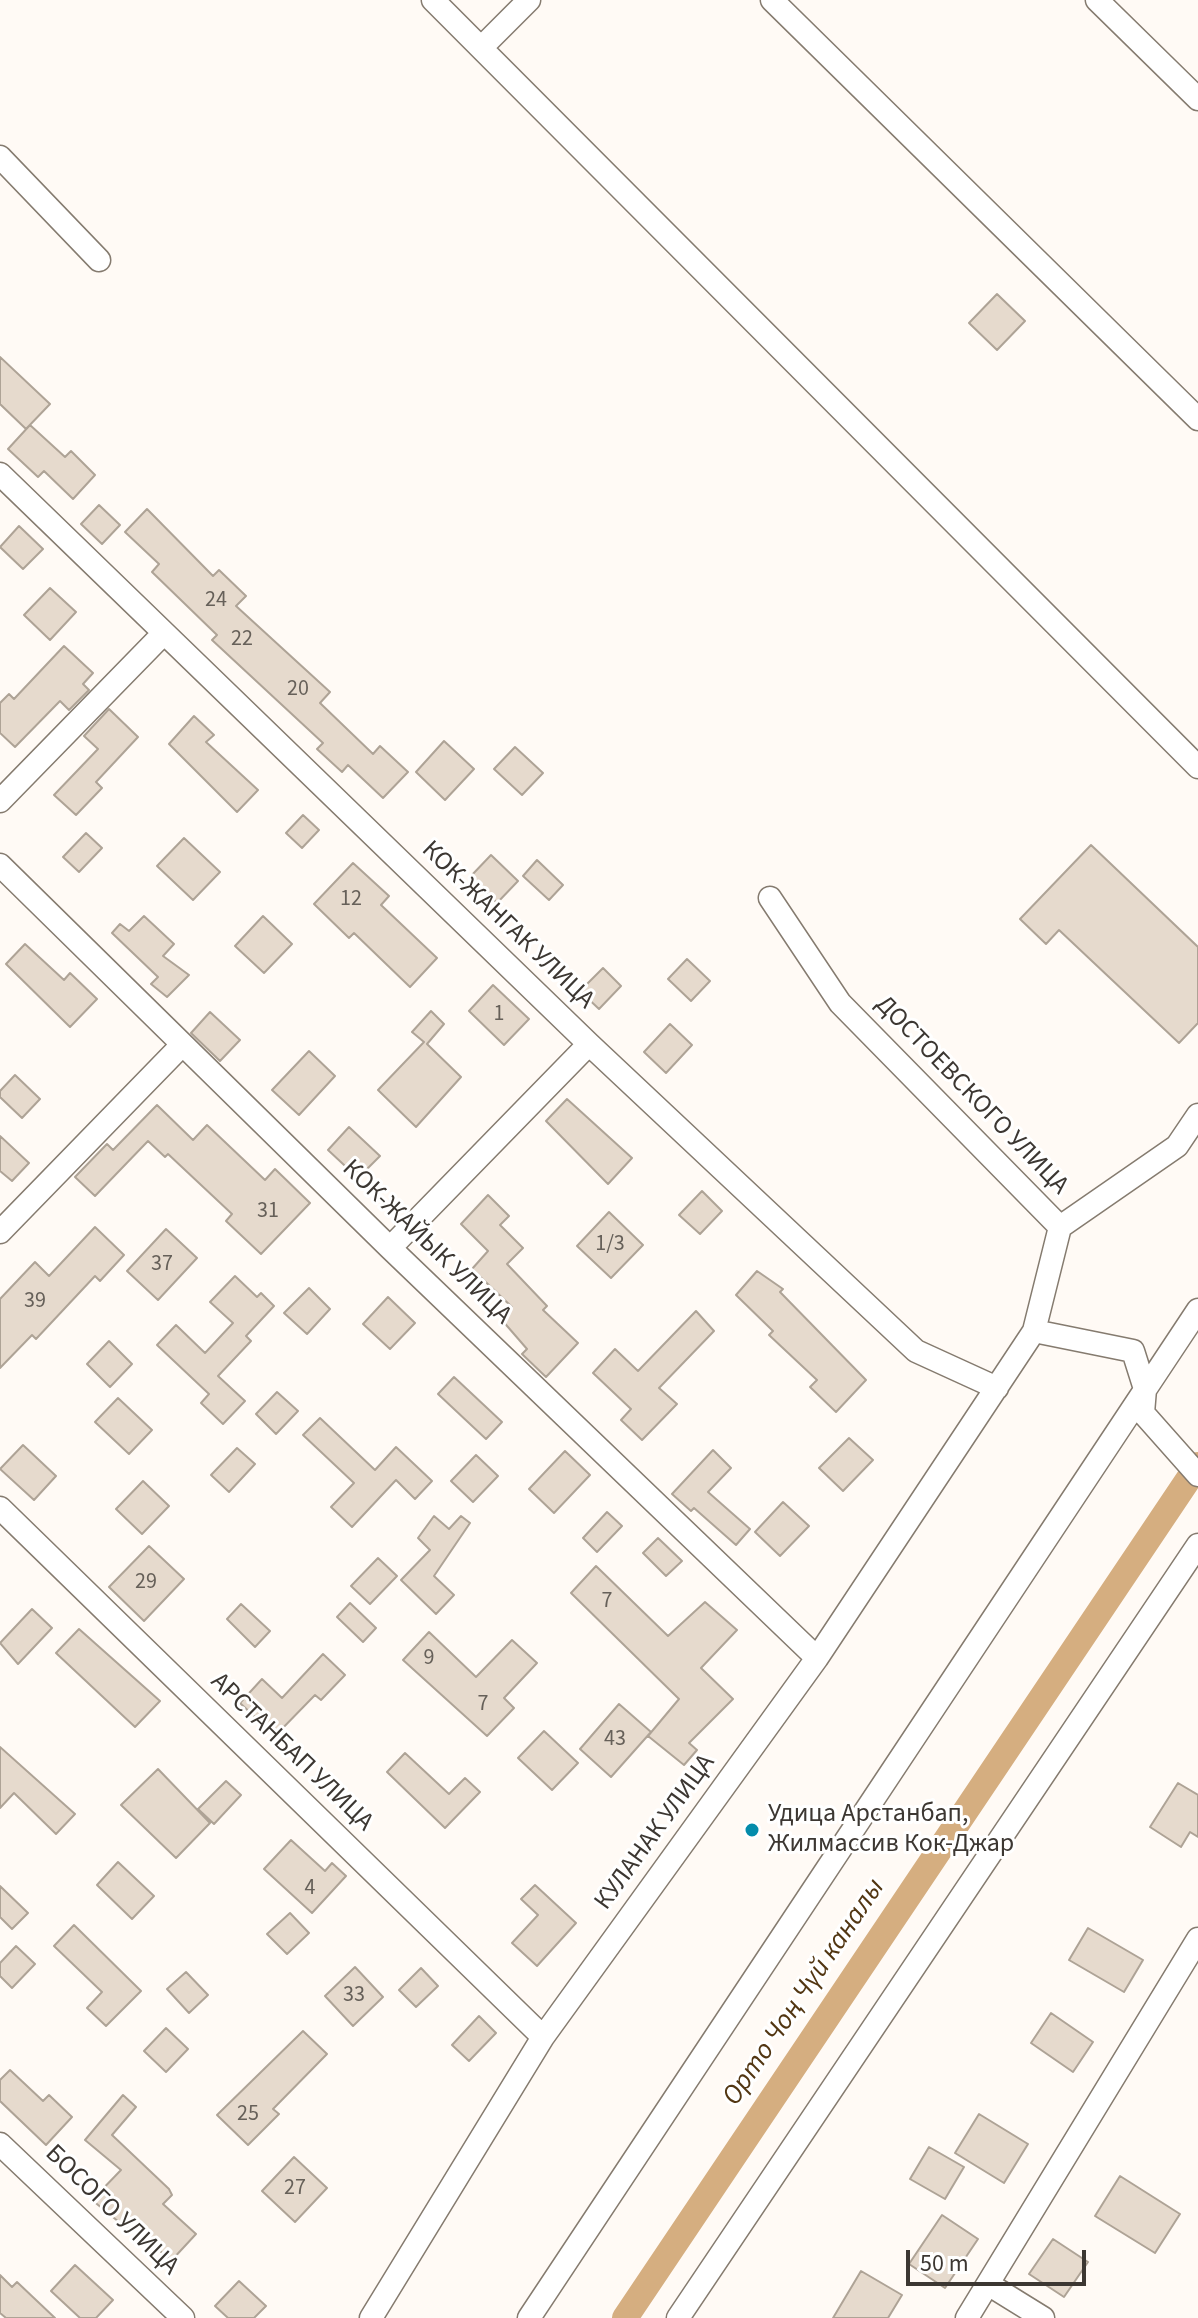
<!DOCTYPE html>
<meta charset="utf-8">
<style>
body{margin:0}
#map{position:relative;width:1198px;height:2318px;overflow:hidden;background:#fffaf5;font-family:"Source Sans 3",sans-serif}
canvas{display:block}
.scale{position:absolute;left:906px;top:2250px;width:180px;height:36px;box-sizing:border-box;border:4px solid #3c3732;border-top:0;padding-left:10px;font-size:24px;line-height:28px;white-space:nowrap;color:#3c3732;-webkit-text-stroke:6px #fff;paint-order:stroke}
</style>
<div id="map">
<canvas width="1198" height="2318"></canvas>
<div class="scale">50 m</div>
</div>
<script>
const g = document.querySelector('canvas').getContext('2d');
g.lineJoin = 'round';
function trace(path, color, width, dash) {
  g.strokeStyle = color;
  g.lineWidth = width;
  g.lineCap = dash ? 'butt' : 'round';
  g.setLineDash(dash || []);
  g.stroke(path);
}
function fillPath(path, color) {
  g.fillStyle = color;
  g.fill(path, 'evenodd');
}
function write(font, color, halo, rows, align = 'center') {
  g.font = font + ' "Source Sans 3",sans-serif';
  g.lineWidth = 6;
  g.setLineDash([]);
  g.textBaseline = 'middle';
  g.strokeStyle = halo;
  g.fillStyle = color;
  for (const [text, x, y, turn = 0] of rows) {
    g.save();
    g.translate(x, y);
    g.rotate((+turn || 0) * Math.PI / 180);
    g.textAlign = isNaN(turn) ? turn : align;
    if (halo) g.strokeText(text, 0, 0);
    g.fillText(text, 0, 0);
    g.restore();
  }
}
trace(new Path2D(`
 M 625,2318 L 1198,1465`), '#d5ae80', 26);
const building = new Path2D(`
 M 997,294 L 1025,321 L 997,350 L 969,323 Z
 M 0,357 L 50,404 L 26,429 L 0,404 Z
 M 30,425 L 65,457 L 71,451 L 95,475 L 73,499 L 44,471 L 38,477 L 8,449 Z
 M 99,505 L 120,525 L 102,544 L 81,524 Z
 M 147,509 L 213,576 L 219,570 L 246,596 L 236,606 L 330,692 L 320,703 L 373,754 L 380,746 L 408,772 L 383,798 L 348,765 L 342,772 L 317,749 L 323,743 L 212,640 L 217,635 L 152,572 L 159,564 L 125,532 Z
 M 19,526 L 43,549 L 23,569 L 0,547 Z
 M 50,588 L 76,612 L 50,640 L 24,615 Z
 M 64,646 L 93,673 L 83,684 L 89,690 L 69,710 L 60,701 L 15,747 L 0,733 L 0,703 L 9,694 L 14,699 Z
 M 109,709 L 138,737 L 96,782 L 102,788 L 76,815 L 54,795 L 98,749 L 84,736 Z
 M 194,716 L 214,735 L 206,742 L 258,790 L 237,812 L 169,744 Z
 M 444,741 L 474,769 L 445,800 L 416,772 Z
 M 515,747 L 543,773 L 522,795 L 494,769 Z
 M 303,815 L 319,830 L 302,848 L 286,833 Z
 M 86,833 L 102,848 L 79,872 L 63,857 Z
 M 184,838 L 220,872 L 193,900 L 157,866 Z
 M 1091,845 L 1198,947 L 1198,1023 L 1179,1043 L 1059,930 L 1046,944 L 1020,919 Z
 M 491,855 L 518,881 L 497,903 L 470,877 Z
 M 537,860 L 563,885 L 549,900 L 523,876 Z
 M 353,863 L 389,896 L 381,905 L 437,958 L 410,987 L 354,933 L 349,938 L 314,904 Z
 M 144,916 L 174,944 L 163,956 L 189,975 L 167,997 L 151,984 L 158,977 L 112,933 L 120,924 L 129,931 Z
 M 263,916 L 292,944 L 264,973 L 235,946 Z
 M 25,944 L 64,980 L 70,973 L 97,999 L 70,1027 L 6,964 Z
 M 687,959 L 710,981 L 691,1001 L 668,979 Z
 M 603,968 L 621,986 L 599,1009 L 580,991 Z
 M 493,985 L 529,1019 L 504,1045 L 469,1011 Z
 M 431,1011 L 444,1024 L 427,1044 L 461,1077 L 416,1127 L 378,1090 L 424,1042 L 412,1032 Z
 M 210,1012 L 240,1040 L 220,1061 L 191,1033 Z
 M 670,1024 L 692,1045 L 666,1073 L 644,1052 Z
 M 309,1051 L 335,1076 L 299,1115 L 272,1090 Z
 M 15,1075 L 40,1099 L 22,1118 L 0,1097 L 0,1091 Z
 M 567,1099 L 632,1158 L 608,1184 L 546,1121 Z
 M 157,1105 L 193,1140 L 207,1125 L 265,1180 L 275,1169 L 310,1203 L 261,1254 L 226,1221 L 232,1214 L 168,1154 L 165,1157 L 148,1141 L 95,1196 L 75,1177 L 107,1144 L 113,1150 Z
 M 349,1127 L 380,1156 L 358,1178 L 328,1150 Z
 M 0,1136 L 29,1163 L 12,1181 L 0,1171 Z
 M 702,1191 L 722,1211 L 700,1234 L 679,1215 Z
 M 488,1195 L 509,1216 L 500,1225 L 523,1248 L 507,1264 L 547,1306 L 543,1310 L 578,1343 L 546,1377 L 522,1354 L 527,1349 L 501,1319 L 512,1307 L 472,1269 L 488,1251 L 461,1224 Z
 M 609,1212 L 643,1245 L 611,1278 L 577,1246 Z
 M 95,1227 L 124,1255 L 100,1281 L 95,1276 L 36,1339 L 32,1335 L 0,1368 L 0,1299 L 35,1262 L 49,1276 Z
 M 166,1229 L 197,1258 L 158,1300 L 127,1271 Z
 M 757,1271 L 783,1289 L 780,1292 L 866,1380 L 836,1412 L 810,1387 L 817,1380 L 769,1335 L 773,1331 L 736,1295 Z
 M 235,1276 L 257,1297 L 261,1293 L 274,1306 L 246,1336 L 251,1341 L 218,1376 L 245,1401 L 223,1424 L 201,1403 L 209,1394 L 157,1345 L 176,1325 L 205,1353 L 233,1323 L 210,1302 Z
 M 309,1288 L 330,1309 L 307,1334 L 284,1313 Z
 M 388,1297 L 415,1323 L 390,1349 L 363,1324 Z
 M 696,1311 L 714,1331 L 659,1388 L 677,1404 L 642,1440 L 621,1420 L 631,1409 L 593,1373 L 615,1349 L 638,1371 Z
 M 109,1341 L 132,1364 L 110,1387 L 87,1364 Z
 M 454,1377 L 502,1422 L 486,1439 L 438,1394 Z
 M 277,1392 L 298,1411 L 276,1434 L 256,1414 Z
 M 118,1398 L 152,1430 L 129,1454 L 95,1422 Z
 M 320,1418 L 375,1470 L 396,1447 L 432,1481 L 415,1499 L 396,1480 L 352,1527 L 331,1507 L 354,1483 L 303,1435 Z
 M 849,1438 L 873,1460 L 843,1491 L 819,1468 Z
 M 23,1445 L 56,1476 L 34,1500 L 0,1469 Z
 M 237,1448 L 255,1464 L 229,1492 L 211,1475 Z
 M 713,1450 L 731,1468 L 708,1492 L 750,1529 L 736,1545 L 694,1508 L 691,1511 L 672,1494 Z
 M 565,1451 L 590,1475 L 554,1513 L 529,1489 Z
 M 476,1455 L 498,1476 L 473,1502 L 451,1481 Z
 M 143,1481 L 169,1506 L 142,1534 L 116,1509 Z
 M 783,1502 L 809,1526 L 780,1556 L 755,1532 Z
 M 607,1512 L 622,1526 L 597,1552 L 583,1538 Z
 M 434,1516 L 449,1529 L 461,1516 L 470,1523 L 434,1576 L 454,1595 L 436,1614 L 401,1580 L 430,1550 L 418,1538 Z
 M 658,1538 L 682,1561 L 666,1576 L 643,1553 Z
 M 149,1546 L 184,1579 L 144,1621 L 109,1587 Z
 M 378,1558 L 397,1576 L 370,1604 L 351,1586 Z
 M 596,1566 L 668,1636 L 705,1602 L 737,1630 L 701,1668 L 733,1699 L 689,1743 L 697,1750 L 684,1765 L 648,1736 L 679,1699 L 571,1593 Z
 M 350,1603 L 376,1628 L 363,1642 L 337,1617 Z
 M 241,1604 L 270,1631 L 255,1647 L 227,1619 Z
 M 32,1609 L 52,1628 L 18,1664 L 0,1643 Z
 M 79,1629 L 160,1701 L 135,1727 L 56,1653 Z
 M 429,1632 L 476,1677 L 512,1640 L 537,1663 L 504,1698 L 514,1708 L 487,1736 L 403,1660 Z
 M 323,1654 L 345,1675 L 321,1700 L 315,1695 L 275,1736 L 240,1703 L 262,1679 L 282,1698 Z
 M 619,1704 L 651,1732 L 611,1777 L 580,1749 Z
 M 544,1731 L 578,1763 L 552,1790 L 518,1758 Z
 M 0,1747 L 75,1814 L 56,1834 L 14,1793 L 0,1808 Z
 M 405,1753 L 449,1794 L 465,1778 L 480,1792 L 445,1828 L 387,1772 Z
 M 158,1769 L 210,1823 L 176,1858 L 121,1805 Z
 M 226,1781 L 241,1795 L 214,1824 L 198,1809 Z
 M 1178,1783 L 1198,1795 L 1198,1837 L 1190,1832 L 1181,1847 L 1150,1827 Z
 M 291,1840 L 325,1871 L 332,1863 L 346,1876 L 312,1913 L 264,1869 Z
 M 118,1862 L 154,1896 L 132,1919 L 97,1885 Z
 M 535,1885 L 576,1923 L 537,1966 L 512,1943 L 538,1915 L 521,1899 Z
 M 0,1886 L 28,1913 L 12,1929 L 0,1917 Z
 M 290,1913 L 309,1933 L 287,1954 L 267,1934 Z
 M 74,1925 L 141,1991 L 106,2026 L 87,2008 L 102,1992 L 54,1946 Z
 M 1088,1928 L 1143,1960 L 1124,1992 L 1069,1960 Z
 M 16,1946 L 35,1964 L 12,1988 L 0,1976 L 0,1963 Z
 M 355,1967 L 383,1997 L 353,2026 L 325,1996 Z
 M 421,1968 L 438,1986 L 416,2007 L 399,1990 Z
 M 186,1972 L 208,1995 L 189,2013 L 167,1989 Z
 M 1051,2013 L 1093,2042 L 1073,2072 L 1031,2043 Z
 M 479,2016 L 496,2033 L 469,2061 L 452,2045 Z
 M 166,2028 L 188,2049 L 166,2072 L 144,2051 Z
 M 303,2031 L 327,2054 L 273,2109 L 279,2114 L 248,2145 L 217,2115 Z
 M 10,2070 L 43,2101 L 49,2095 L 72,2117 L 46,2145 L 0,2101 L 0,2080 Z
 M 123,2095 L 136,2107 L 112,2135 L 169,2189 L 172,2195 L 163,2204 L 196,2234 L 171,2261 L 134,2227 L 130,2231 L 92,2200 L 121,2170 L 85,2140 Z
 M 979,2114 L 1028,2144 L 1004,2183 L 955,2153 Z
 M 929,2147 L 964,2167 L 945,2199 L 910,2179 Z
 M 294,2157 L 327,2188 L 295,2222 L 262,2191 Z
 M 1120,2176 L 1180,2214 L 1155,2253 L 1095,2216 Z
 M 942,2215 L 978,2239 L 945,2288 L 909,2264 Z
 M 1053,2239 L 1088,2262 L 1064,2297 L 1029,2274 Z
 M 75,2265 L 113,2300 L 96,2318 L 80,2318 L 51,2291 Z
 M 861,2271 L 902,2295 L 888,2318 L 833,2318 Z
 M 0,2275 L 12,2287 L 17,2282 L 55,2318 L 6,2318 L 0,2313 Z
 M 239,2281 L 266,2306 L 254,2318 L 228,2318 L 215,2306 Z`);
fillPath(building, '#e6dacd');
trace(building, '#aea396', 2);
const street = new Path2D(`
 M 433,0 L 1198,767
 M 772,0 L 1198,419
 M 1097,0 L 1198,99
 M 481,48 L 529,0
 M 0,157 L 99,260
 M 0,474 L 589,1044 L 916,1351 L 997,1388
 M 0,801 L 164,633
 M 0,865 L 390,1248 L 817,1658
 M 1060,1227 L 1177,1146 L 1198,1115
 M 0,1232 L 182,1045
 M 390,1248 L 589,1044
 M 1034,1331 L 1133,1351 L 1145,1389 L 1143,1413 L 1198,1475
 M 0,1508 L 543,2037
 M 0,2144 L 183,2318
 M 988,2284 L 1043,2318
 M 371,2318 L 543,2037 L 817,1658 L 1034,1331 L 1060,1227 L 840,1003 L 770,898
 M 529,2318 L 1198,1310
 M 678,2318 L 1198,1545
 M 967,2318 L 1198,1939`);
trace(street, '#857b6f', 25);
trace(street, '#fff', 22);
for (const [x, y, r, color] of [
 [752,1830,8,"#048cab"]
]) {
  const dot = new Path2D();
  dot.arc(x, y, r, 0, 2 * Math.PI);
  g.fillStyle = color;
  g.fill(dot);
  trace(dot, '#fff', 3);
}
write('22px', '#666059', null, [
 ["24",216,601],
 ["22",242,640],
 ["20",298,690],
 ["12",351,900],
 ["1",499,1015],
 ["31",268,1212],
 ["1/3",610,1245],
 ["37",162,1265],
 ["39",35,1302],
 ["29",146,1583],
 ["7",607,1602],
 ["9",429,1659],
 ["7",483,1705],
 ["43",615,1740],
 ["4",310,1889],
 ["33",354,1996],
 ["25",248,2115],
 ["27",295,2189]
]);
write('26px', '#3c3732', '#fff', [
 ["КОК-ЖАНГАК УЛИЦА",507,926,44],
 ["ДОСТОЕВСКОГО УЛИЦА",971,1096,46],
 ["КОК-ЖАЙЫК УЛИЦА",426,1243,44],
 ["АРСТАНБАП УЛИЦА",291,1753,44],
 ["КУЛАНАК УЛИЦА",656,1833,-54],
 ["БОСОГО УЛИЦА",111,2211,44]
]);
write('26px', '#3c3732', '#fff', [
 ["Удица Арстанбап,",768,1815],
 ["Жилмассив Кок-Джар",768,1845]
], 'left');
write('italic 28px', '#523612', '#fff', [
 ["Орто Чоң Чүй каналы",805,1993,-56]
]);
</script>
